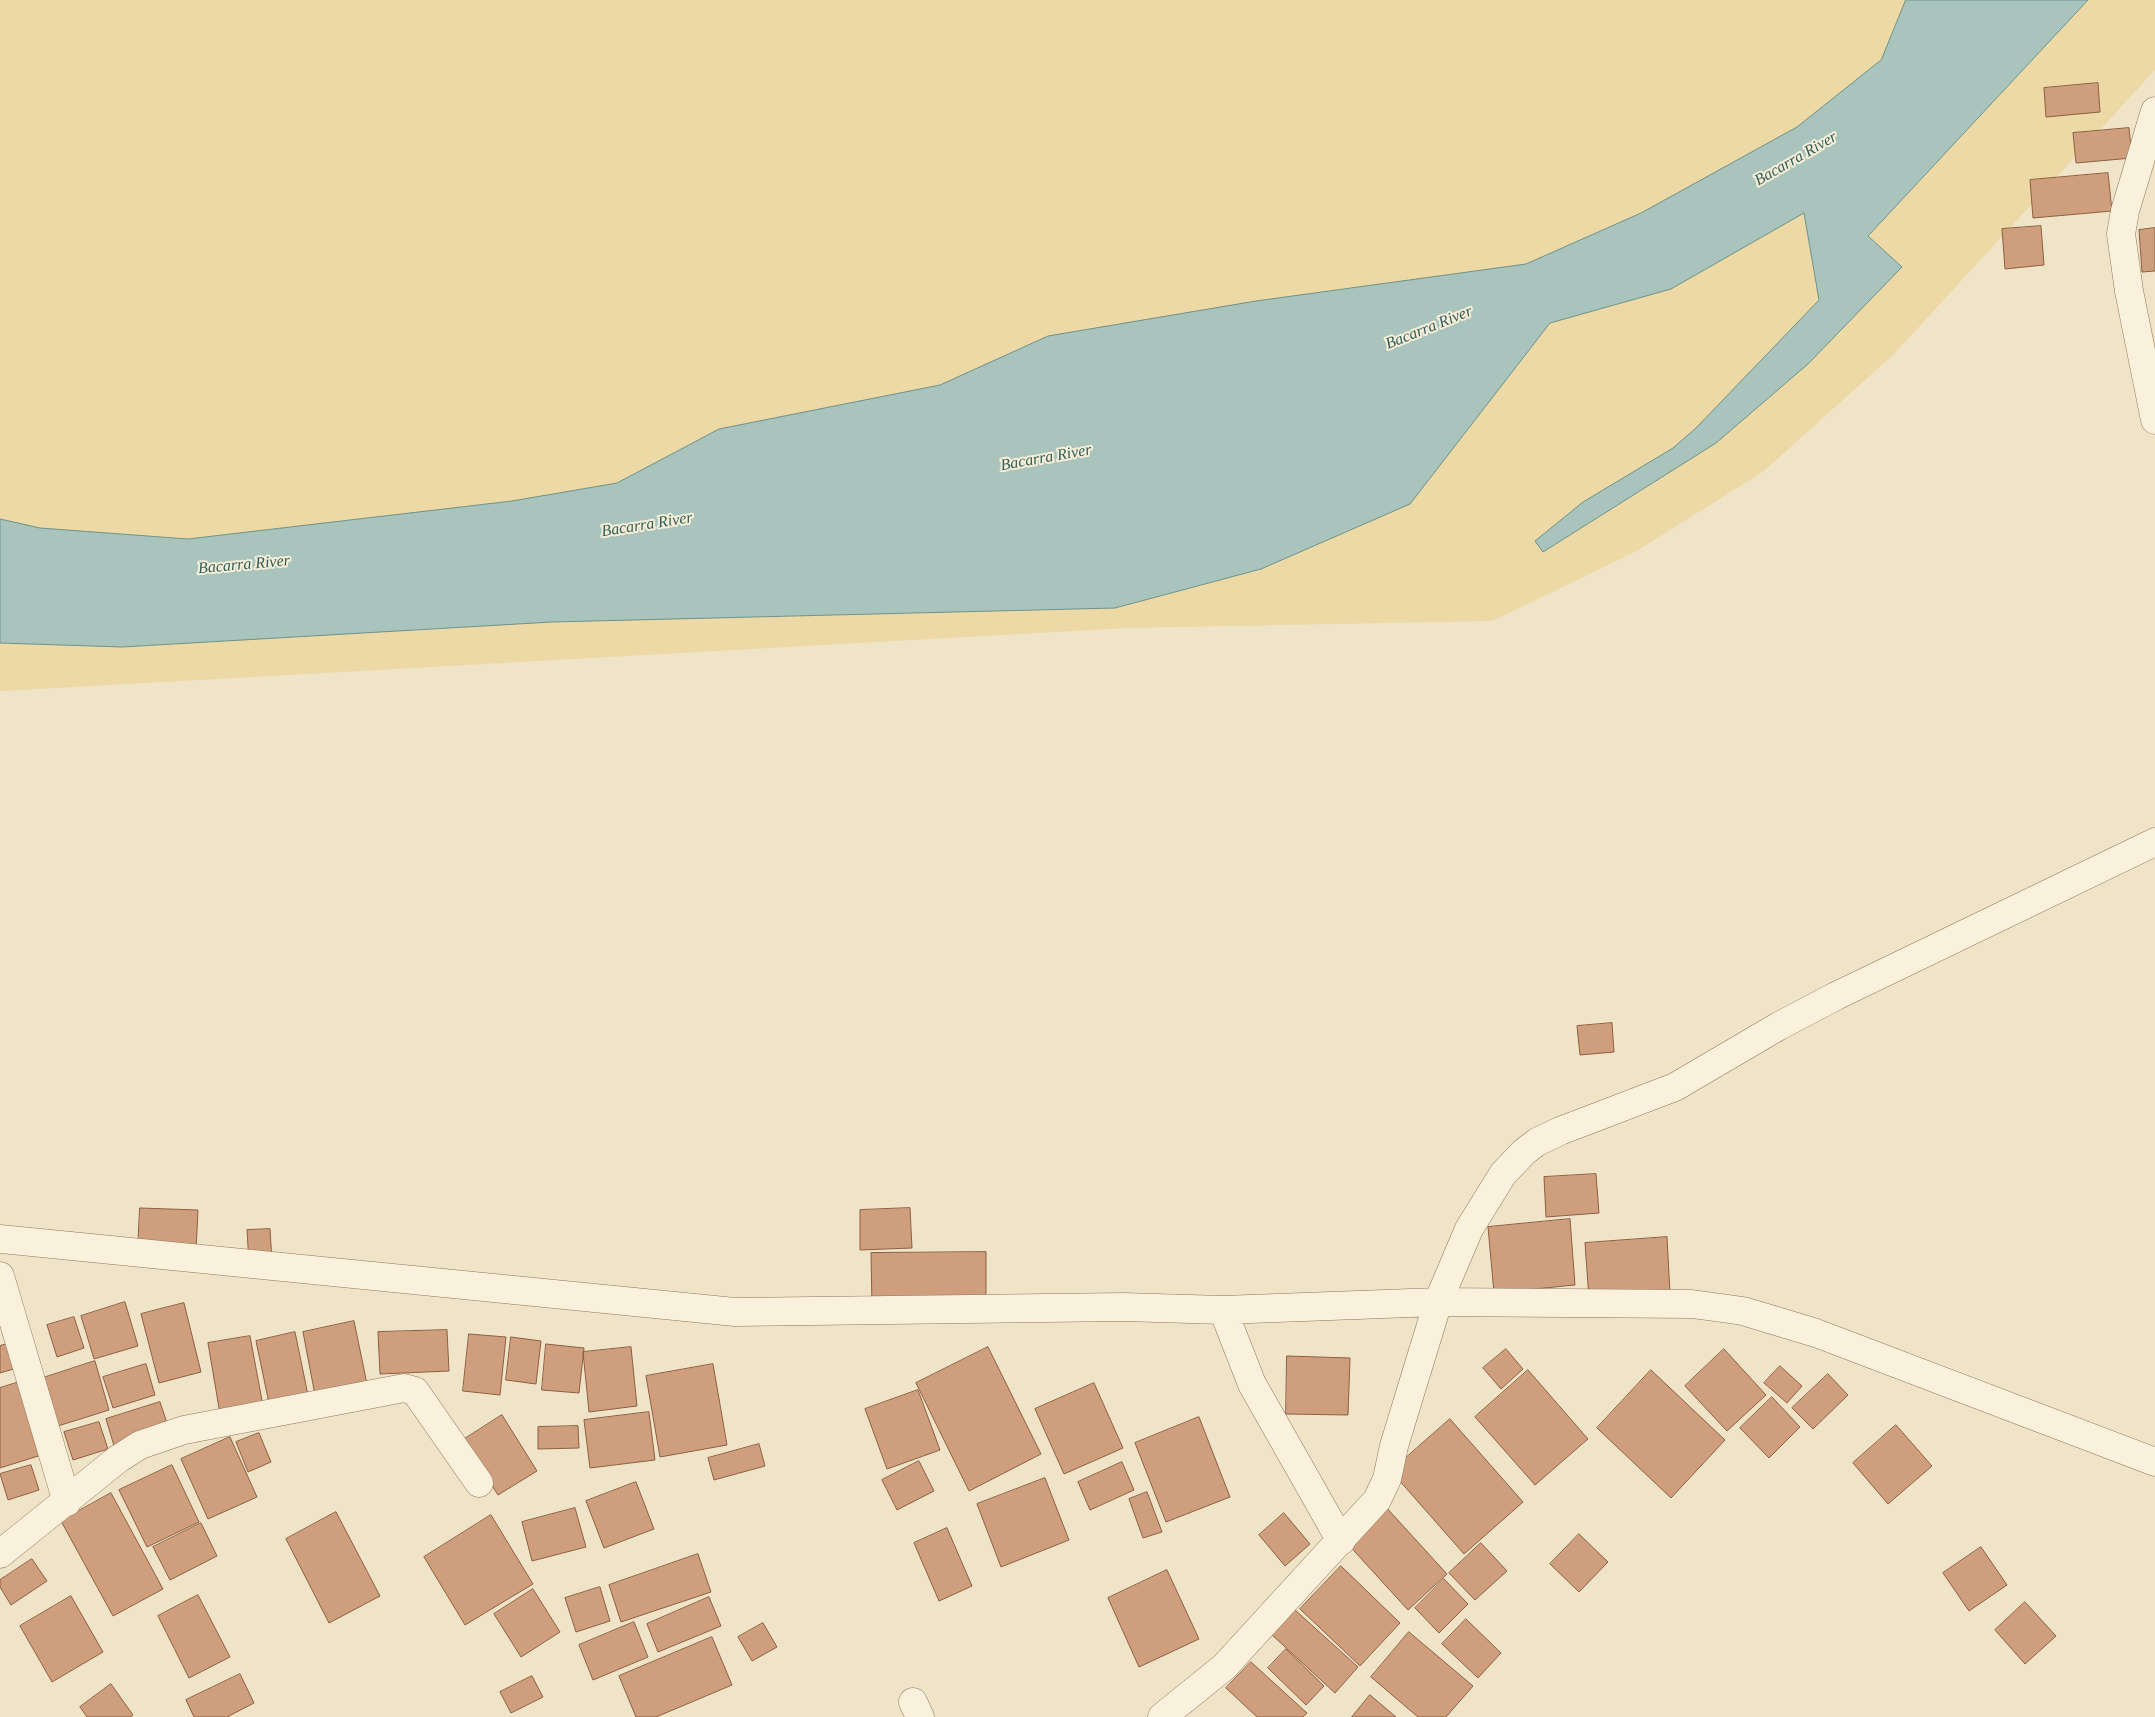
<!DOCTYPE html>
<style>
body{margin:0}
canvas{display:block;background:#f0e4c8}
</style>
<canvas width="2155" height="1717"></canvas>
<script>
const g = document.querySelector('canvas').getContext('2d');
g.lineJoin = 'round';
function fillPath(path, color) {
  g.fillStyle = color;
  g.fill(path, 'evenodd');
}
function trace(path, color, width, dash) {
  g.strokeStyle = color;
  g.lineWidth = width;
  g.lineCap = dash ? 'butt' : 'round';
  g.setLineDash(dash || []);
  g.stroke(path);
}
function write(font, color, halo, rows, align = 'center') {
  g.font = font + ' Georgia,serif';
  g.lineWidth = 4;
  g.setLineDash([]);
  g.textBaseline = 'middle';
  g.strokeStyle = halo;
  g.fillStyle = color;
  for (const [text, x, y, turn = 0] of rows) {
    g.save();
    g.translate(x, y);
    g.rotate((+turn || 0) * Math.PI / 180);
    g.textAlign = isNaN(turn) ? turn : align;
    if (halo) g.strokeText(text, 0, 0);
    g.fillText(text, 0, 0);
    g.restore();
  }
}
fillPath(new Path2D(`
 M 0,0 L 2155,0 L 2155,70 L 1894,354 L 1764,471 L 1635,552 L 1492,621 L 1128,628 L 2,691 L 0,691 Z`), '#ecd9a5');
const water = new Path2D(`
 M 1906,0 L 2088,0 L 1868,236 L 1902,267 L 1808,364 L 1716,443 L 1543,552 L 1535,541 L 1583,502 L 1673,448 L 1696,428 L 1819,300 L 1804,213 L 1671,289 L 1550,323 L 1410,504 L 1261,569 L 1115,608 L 552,622 L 122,647 L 0,643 L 0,519 L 40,528 L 188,539 L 512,501 L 617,483 L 719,429 L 940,385 L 1048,336 L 1256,301 L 1526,264 L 1641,213 L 1797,127 L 1881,60 Z`);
fillPath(water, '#a9c4bc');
trace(water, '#6f938a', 1);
const building = new Path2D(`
 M 2098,83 L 2100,112 L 2046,117 L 2044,88 Z
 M 2129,128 L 2132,158 L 2076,163 L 2073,133 Z
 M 2108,173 L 2112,211 L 2033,218 L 2030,180 Z
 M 2041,226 L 2044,265 L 2005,269 L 2002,229 Z
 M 2155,228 L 2155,271 L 2142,272 L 2139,230 Z
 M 1612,1023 L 1614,1052 L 1580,1055 L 1577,1026 Z
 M 1596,1174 L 1599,1213 L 1546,1217 L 1544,1177 Z
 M 140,1208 L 198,1210 L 196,1251 L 138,1248 Z
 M 910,1208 L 912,1248 L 860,1250 L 860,1210 Z
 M 1570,1219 L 1575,1285 L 1494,1293 L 1488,1227 Z
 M 270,1229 L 272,1261 L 249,1263 L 247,1230 Z
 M 1667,1237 L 1670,1293 L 1589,1299 L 1585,1243 Z
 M 986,1252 L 986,1307 L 872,1308 L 871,1253 Z
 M 125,1302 L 138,1346 L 94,1359 L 81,1316 Z
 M 184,1303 L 201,1372 L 159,1383 L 141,1314 Z
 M 74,1317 L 84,1348 L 57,1357 L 47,1325 Z
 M 354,1321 L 367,1384 L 315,1395 L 303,1332 Z
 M 447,1330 L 449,1371 L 380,1374 L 378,1332 Z
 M 295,1332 L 309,1400 L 270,1408 L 256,1341 Z
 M 469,1334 L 506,1337 L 500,1395 L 463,1391 Z
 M 250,1336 L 263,1406 L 220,1414 L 208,1343 Z
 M 511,1337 L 541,1341 L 536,1384 L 506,1380 Z
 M 17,1341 L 24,1366 L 0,1373 L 0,1346 Z
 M 546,1344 L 584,1348 L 579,1393 L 542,1390 Z
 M 631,1347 L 637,1406 L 589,1412 L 583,1352 Z
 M 988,1347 L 1041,1454 L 969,1491 L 916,1383 Z
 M 1506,1349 L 1523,1369 L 1501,1389 L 1483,1368 Z
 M 1724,1349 L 1766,1395 L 1727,1431 L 1685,1386 Z
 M 1287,1356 L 1350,1358 L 1348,1415 L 1286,1414 Z
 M 95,1361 L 109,1410 L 58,1426 L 43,1378 Z
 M 146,1364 L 155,1395 L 113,1408 L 103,1377 Z
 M 713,1364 L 727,1445 L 660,1457 L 646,1376 Z
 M 1780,1366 L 1802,1386 L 1787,1403 L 1764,1383 Z
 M 1528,1370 L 1588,1439 L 1535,1485 L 1475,1417 Z
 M 1651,1370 L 1725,1440 L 1671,1498 L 1597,1428 Z
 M 1828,1374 L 1848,1395 L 1813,1429 L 1792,1408 Z
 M 29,1379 L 51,1452 L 0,1468 L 0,1388 Z
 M 1094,1383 L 1123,1448 L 1064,1474 L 1035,1409 Z
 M 918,1390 L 940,1450 L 887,1469 L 865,1409 Z
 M 1772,1397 L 1800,1427 L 1769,1458 L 1740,1428 Z
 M 160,1402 L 170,1432 L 115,1449 L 106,1419 Z
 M 649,1412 L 655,1460 L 590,1468 L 584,1420 Z
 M 502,1415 L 537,1471 L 498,1495 L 463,1440 Z
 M 1199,1417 L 1230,1497 L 1166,1522 L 1135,1443 Z
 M 1450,1419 L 1523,1502 L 1464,1554 L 1391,1471 Z
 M 99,1422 L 108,1449 L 73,1460 L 64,1432 Z
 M 1896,1425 L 1932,1466 L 1888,1504 L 1853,1463 Z
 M 578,1426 L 579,1448 L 538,1449 L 538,1427 Z
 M 259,1433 L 271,1462 L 248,1472 L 236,1442 Z
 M 230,1437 L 257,1497 L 208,1519 L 181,1459 Z
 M 759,1444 L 765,1466 L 714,1480 L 708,1458 Z
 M 919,1461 L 934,1491 L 897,1510 L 882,1480 Z
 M 1122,1462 L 1134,1490 L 1090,1510 L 1078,1482 Z
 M 31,1465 L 39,1490 L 8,1500 L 0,1474 Z
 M 172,1465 L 199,1522 L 147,1547 L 119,1490 Z
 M 1045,1478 L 1069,1540 L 1001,1567 L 977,1504 Z
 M 636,1482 L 654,1529 L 604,1548 L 586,1501 Z
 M 1147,1492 L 1162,1532 L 1143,1538 L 1129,1499 Z
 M 111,1493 L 163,1589 L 113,1616 L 61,1521 Z
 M 1384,1505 L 1447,1574 L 1408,1610 L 1345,1541 Z
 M 575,1508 L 586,1547 L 532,1561 L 522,1522 Z
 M 336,1512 L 380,1596 L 329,1623 L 286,1539 Z
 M 1284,1513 L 1310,1544 L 1285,1566 L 1259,1535 Z
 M 491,1515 L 533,1584 L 465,1625 L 424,1557 Z
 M 201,1523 L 217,1556 L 170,1580 L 153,1547 Z
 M 947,1528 L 972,1586 L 939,1601 L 914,1543 Z
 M 1579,1534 L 1608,1562 L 1579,1592 L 1550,1564 Z
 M 1481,1543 L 1507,1571 L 1475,1600 L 1449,1573 Z
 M 1981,1547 L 2007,1585 L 1969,1611 L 1943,1573 Z
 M 698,1554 L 711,1592 L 621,1622 L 609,1585 Z
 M 32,1559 L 47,1581 L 11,1605 L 0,1587 L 0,1580 Z
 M 1341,1566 L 1400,1623 L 1360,1666 L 1300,1609 Z
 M 1167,1570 L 1199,1639 L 1139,1667 L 1108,1598 Z
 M 1444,1579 L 1468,1604 L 1439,1633 L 1415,1608 Z
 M 600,1587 L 610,1621 L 576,1632 L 565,1598 Z
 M 533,1589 L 560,1632 L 521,1657 L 494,1614 Z
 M 198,1595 L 230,1657 L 189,1678 L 158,1616 Z
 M 71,1596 L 103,1652 L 52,1682 L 20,1626 Z
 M 709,1597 L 721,1626 L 658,1652 L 647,1624 Z
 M 2025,1602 L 2056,1636 L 2025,1664 L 1995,1630 Z
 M 1294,1609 L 1358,1667 L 1335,1693 L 1271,1634 Z
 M 1466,1619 L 1501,1653 L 1478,1678 L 1442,1644 Z
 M 634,1622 L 648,1657 L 593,1680 L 579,1645 Z
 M 763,1623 L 777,1647 L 752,1661 L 738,1637 Z
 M 1409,1632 L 1473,1686 L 1446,1717 L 1418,1717 L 1371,1677 Z
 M 712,1637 L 732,1685 L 656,1717 L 636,1717 L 619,1676 Z
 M 1286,1649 L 1324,1686 L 1306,1705 L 1268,1668 Z
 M 1251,1662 L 1307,1713 L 1303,1717 L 1257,1717 L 1226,1688 Z
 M 240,1674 L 254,1703 L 227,1717 L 194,1717 L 186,1700 Z
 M 532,1676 L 543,1697 L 511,1713 L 500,1692 Z
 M 111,1684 L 133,1715 L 130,1717 L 87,1717 L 80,1707 Z
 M 1370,1695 L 1396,1717 L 1352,1717 Z`);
fillPath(building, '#cf9f7d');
trace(building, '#8d5f41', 1);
const minor = new Path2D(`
 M 2155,111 L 2125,211 L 2121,234 L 2129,291 L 2155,420
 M 0,1239 L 735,1312 L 1123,1307 L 1223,1310 L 1438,1302 L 1692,1304 L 1743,1311 L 1816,1333 L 2155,1462
 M 0,1276 L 67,1502
 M 1223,1310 L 1252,1384 L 1341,1541
 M 0,1554 L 118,1459 L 140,1445 L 184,1430 L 404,1388 L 415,1391 L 479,1483
 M 913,1702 L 920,1717
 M 1162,1717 L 1224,1667 L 1377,1500 L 1387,1479 L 1394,1446 L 1438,1302 L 1469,1229 L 1503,1174 L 1524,1152 L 1537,1142 L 1560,1131 L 1675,1087 L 1779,1026 L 1836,996 L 2155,842`);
trace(minor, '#8d765c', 29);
trace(minor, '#faf1dc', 28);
write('italic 16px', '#2f5d5a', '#f7eed8', [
 ["Bacarra River",1796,159,-30],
 ["Bacarra River",1429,328,-22],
 ["Bacarra River",1046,458,-10],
 ["Bacarra River",647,525,-9],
 ["Bacarra River",244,565,-5]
]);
</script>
